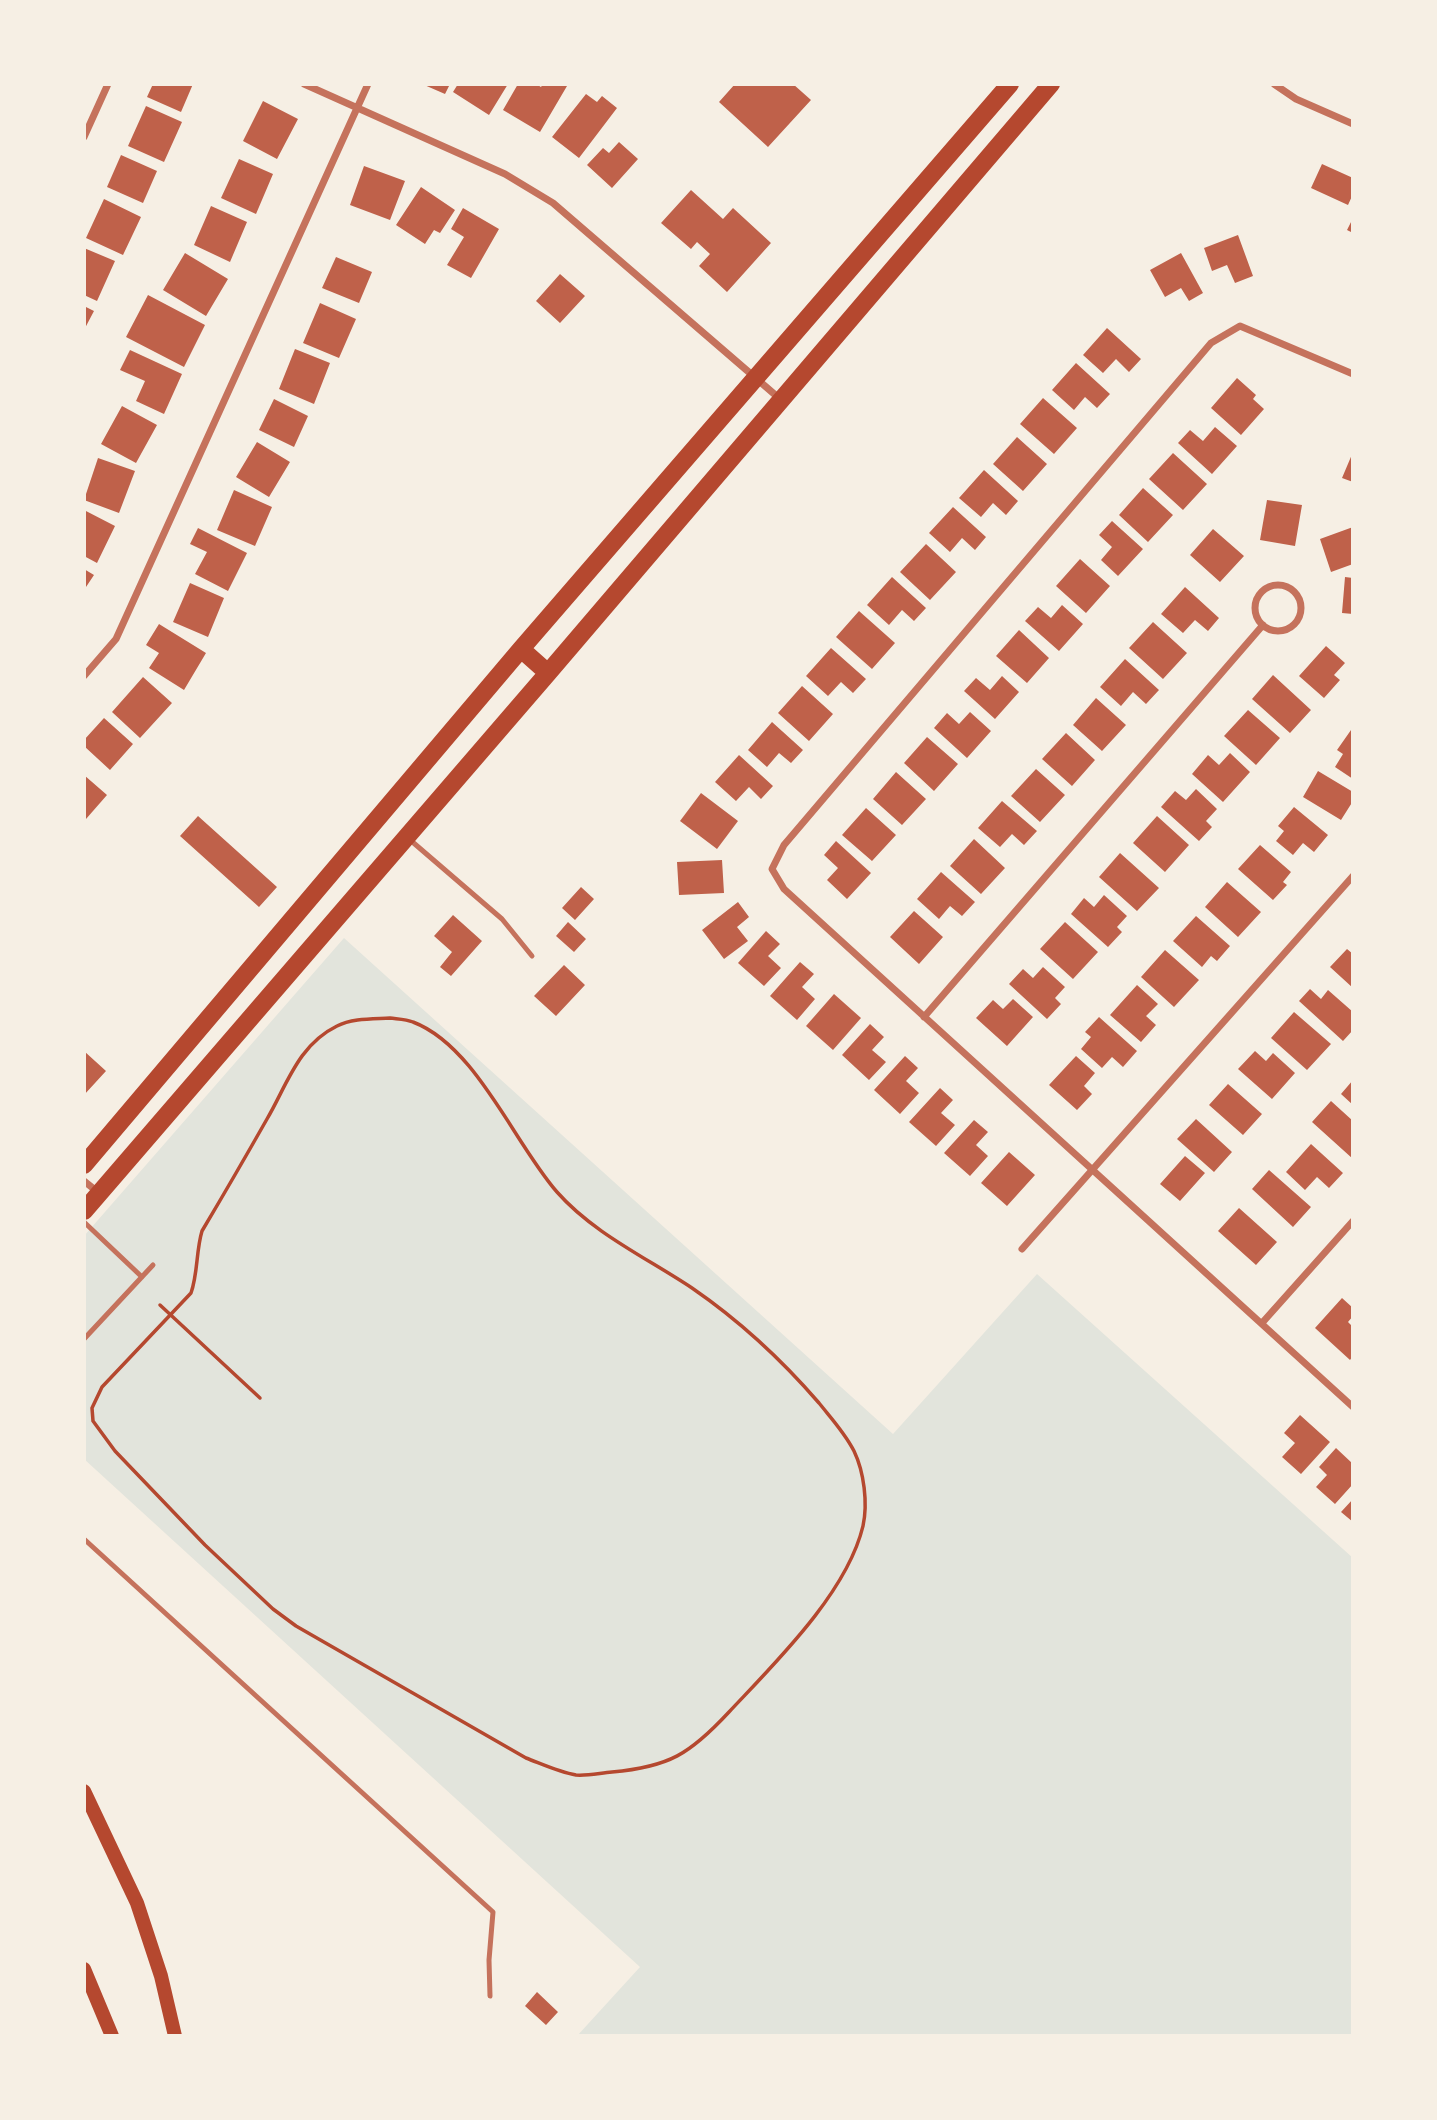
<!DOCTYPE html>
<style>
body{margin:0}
#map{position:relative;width:1437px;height:2120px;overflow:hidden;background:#f6efe4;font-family:Roboto,sans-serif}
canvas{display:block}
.frame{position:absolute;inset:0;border:86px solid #f6efe4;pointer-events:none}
</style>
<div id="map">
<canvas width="1437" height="2120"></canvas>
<div class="frame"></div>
</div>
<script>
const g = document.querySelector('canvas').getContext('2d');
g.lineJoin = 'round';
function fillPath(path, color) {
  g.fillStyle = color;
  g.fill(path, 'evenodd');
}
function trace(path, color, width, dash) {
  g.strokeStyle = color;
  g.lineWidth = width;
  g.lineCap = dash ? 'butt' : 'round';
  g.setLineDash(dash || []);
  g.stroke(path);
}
fillPath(new Path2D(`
 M 344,938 L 893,1434 L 1037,1274 L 1353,1558 L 1353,2036 L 577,2036 L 640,1967 L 84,1459 L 84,1236 Z`), '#e2e4dc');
fillPath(new Path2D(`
 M 153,84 L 193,84 L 181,112 L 147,97 Z
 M 422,84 L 450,84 L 445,94 Z
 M 458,84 L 508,84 L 489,115 L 453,92 Z
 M 518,84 L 536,84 L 541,87 L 543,84 L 563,84 L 567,86 L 540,132 L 503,110 Z
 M 735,84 L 793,84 L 811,100 L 768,147 L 719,102 Z
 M 586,94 L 597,102 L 602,96 L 617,108 L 579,158 L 552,137 Z
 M 263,101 L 298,119 L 277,159 L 243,141 Z
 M 146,106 L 182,122 L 164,162 L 128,146 Z
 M 619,142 L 638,159 L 612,188 L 587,165 L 603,148 L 609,153 Z
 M 121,155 L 157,171 L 143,203 L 107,187 Z
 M 239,159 L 273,174 L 256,214 L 221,198 Z
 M 1322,164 L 1353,178 L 1353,194 L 1348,205 L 1311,188 Z
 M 364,166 L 405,181 L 390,220 L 350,205 Z
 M 421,187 L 455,210 L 440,233 L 434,230 L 425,244 L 396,225 Z
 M 691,190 L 723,219 L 733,208 L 771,243 L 727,292 L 699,266 L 710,254 L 697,242 L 691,249 L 661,223 Z
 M 104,199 L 141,217 L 123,255 L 86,238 Z
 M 211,206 L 247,222 L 230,262 L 194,245 Z
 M 463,208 L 499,229 L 471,278 L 447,265 L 464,237 L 451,229 Z
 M 1353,218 L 1353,233 L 1347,230 Z
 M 1238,235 L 1253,276 L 1235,283 L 1227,265 L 1212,271 L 1204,248 Z
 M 84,248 L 115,261 L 97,301 L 84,295 Z
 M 185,253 L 228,279 L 206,316 L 163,290 Z
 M 1181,253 L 1203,293 L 1189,301 L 1181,288 L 1165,297 L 1150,270 Z
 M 336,257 L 372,272 L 359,303 L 322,288 Z
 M 560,274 L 585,296 L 560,323 L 536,301 Z
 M 148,295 L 205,325 L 184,367 L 126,337 Z
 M 320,303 L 356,319 L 339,358 L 303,343 Z
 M 84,306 L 94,311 L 84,330 Z
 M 1107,328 L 1141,359 L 1129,372 L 1116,359 L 1103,373 L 1083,355 Z
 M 295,349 L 330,363 L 314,404 L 279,389 Z
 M 130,350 L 182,374 L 164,414 L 136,401 L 145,381 L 120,370 Z
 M 1076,363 L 1110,394 L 1097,408 L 1085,397 L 1074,410 L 1052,390 Z
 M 1237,378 L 1256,395 L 1253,399 L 1264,409 L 1241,435 L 1211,408 Z
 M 1043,398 L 1077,428 L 1054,454 L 1020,424 Z
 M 274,399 L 308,416 L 294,447 L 259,430 Z
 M 122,406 L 157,425 L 136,463 L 101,444 Z
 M 1215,427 L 1237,446 L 1212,474 L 1178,443 L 1190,430 L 1203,441 Z
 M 1017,437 L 1047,464 L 1023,491 L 993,464 Z
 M 257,442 L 290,462 L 269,497 L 236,477 Z
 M 1353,452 L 1353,482 L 1342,478 Z
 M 1173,453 L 1207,484 L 1183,510 L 1149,479 Z
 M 98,458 L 135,471 L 119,513 L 84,500 Z
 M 984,470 L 1018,501 L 1006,515 L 993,503 L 981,517 L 959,498 Z
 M 1143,488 L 1173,515 L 1148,542 L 1119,515 Z
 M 234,490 L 272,507 L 255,546 L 217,530 Z
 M 1267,500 L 1302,505 L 1295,546 L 1260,540 Z
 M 953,507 L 986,537 L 975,550 L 962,538 L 950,552 L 929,533 Z
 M 84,510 L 115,526 L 97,563 L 84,556 Z
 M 1112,521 L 1143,549 L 1118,576 L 1101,560 L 1112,547 L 1099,535 Z
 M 1353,527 L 1353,564 L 1331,572 L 1320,539 Z
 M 198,528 L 247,553 L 228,591 L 195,574 L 207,552 L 190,544 Z
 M 1213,529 L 1244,556 L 1220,582 L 1190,555 Z
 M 926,544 L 956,572 L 930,600 L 900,572 Z
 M 1080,559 L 1110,586 L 1086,613 L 1056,586 Z
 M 84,569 L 94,575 L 84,590 Z
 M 892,577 L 926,608 L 914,621 L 902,610 L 889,625 L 867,605 Z
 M 1345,577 L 1353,578 L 1353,614 L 1342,613 Z
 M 190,583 L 224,598 L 208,637 L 173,622 Z
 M 1185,587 L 1219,618 L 1208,631 L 1195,620 L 1183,633 L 1161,614 Z
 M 1062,605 L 1083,624 L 1059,651 L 1025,621 L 1038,607 L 1051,618 Z
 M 859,611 L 895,643 L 872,669 L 836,637 Z
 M 1153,622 L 1187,653 L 1163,679 L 1129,648 Z
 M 159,624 L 206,653 L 184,690 L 149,668 L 159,653 L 146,645 Z
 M 1019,630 L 1049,658 L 1027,683 L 996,656 Z
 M 1326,646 L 1345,663 L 1334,675 L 1340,680 L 1324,698 L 1299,676 Z
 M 831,648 L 866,679 L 853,693 L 841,682 L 828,696 L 806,676 Z
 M 1125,659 L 1159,690 L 1146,704 L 1133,692 L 1121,706 L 1100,687 Z
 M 1273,675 L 1311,710 L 1290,733 L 1252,699 Z
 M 1002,676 L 1019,692 L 995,719 L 964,691 L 976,678 L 990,690 Z
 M 143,677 L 172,703 L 140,738 L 112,712 Z
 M 802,686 L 833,714 L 809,741 L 778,713 Z
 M 1096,698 L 1126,725 L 1102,751 L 1073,725 Z
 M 1248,710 L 1280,738 L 1256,765 L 1224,736 Z
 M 970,712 L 991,731 L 967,758 L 934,728 L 947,713 L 959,724 Z
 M 104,718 L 133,744 L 110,770 L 84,746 L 84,740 Z
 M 772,722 L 803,750 L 791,763 L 779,753 L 767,767 L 748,750 Z
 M 1351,730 L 1353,732 L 1353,779 L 1335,767 L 1343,754 L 1337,750 Z
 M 1066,733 L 1095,760 L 1072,786 L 1042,759 Z
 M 927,737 L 958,764 L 934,791 L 904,763 Z
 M 1230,753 L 1250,772 L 1223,802 L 1192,774 L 1208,755 L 1219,765 Z
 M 739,755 L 773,786 L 761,799 L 749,787 L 736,801 L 715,782 Z
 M 1036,769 L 1065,795 L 1040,822 L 1011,796 Z
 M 1318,771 L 1353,792 L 1353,801 L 1341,820 L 1303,797 Z
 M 896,772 L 926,799 L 902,825 L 873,799 Z
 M 84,775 L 107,795 L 86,819 L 84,817 Z
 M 1196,789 L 1217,809 L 1206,821 L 1212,827 L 1199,841 L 1161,807 L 1175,791 L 1186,800 Z
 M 701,793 L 738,821 L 717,849 L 680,821 Z
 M 1002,801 L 1037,831 L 1024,845 L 1012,834 L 1000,847 L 978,828 Z
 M 1294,807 L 1328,835 L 1314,852 L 1303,843 L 1293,855 L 1276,841 L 1284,831 L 1278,826 Z
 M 866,808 L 896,835 L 872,861 L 842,835 Z
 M 198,816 L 277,887 L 259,907 L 180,836 Z
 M 1157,816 L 1189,845 L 1165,872 L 1133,843 Z
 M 974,839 L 1005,868 L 981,894 L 950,866 Z
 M 836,841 L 871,873 L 847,899 L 827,880 L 838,868 L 824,855 Z
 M 1260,845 L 1291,872 L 1283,882 L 1287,885 L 1273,900 L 1238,869 Z
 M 1120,853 L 1159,888 L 1137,911 L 1099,877 Z
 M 722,860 L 724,893 L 679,895 L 677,862 Z
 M 941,872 L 975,902 L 962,916 L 950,906 L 939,919 L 917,899 Z
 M 1227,882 L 1261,912 L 1238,937 L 1205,907 Z
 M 581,887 L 594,899 L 575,920 L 562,908 Z
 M 1104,895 L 1127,916 L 1117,927 L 1122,932 L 1108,947 L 1071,914 L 1084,898 L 1094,907 Z
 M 738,902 L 749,917 L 737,927 L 748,941 L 724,959 L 702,930 Z
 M 914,911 L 943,937 L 919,964 L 890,937 Z
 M 453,915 L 482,941 L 451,976 L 440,967 L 452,952 L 434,936 Z
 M 1196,916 L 1230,946 L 1217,961 L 1211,956 L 1202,967 L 1173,941 Z
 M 568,922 L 586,939 L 574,952 L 556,936 Z
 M 1065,922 L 1098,952 L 1073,979 L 1040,949 Z
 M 766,931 L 780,944 L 768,956 L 781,968 L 764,986 L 738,963 Z
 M 1347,949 L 1353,954 L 1353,988 L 1330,967 Z
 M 1165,950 L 1199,980 L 1174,1007 L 1141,977 Z
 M 800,962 L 814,974 L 802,987 L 815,999 L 797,1020 L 770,996 Z
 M 564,965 L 585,985 L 556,1016 L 534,996 Z
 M 1043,967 L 1065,987 L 1055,998 L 1061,1004 L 1047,1019 L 1009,984 L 1023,969 L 1033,978 Z
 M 1137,985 L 1158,1004 L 1146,1016 L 1156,1025 L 1141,1042 L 1110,1015 Z
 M 1310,989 L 1321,999 L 1328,990 L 1353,1012 L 1353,1030 L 1343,1041 L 1299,1001 Z
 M 834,994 L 861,1018 L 833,1050 L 806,1026 Z
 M 1013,999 L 1033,1017 L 1007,1046 L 976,1018 L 993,1000 L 1003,1009 Z
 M 1294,1012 L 1331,1044 L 1307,1070 L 1271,1038 Z
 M 1099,1017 L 1137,1051 L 1123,1067 L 1112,1057 L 1102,1068 L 1081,1049 L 1091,1037 L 1085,1032 Z
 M 870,1024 L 884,1037 L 872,1050 L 886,1062 L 869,1080 L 842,1055 Z
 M 84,1051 L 106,1071 L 84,1095 Z
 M 1255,1051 L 1266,1061 L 1273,1053 L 1295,1073 L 1272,1099 L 1238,1069 Z
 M 905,1056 L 918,1068 L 906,1081 L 919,1093 L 900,1114 L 874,1090 Z
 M 1076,1056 L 1095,1073 L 1084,1086 L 1092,1094 L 1077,1110 L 1049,1085 Z
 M 1353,1080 L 1353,1105 L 1341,1094 Z
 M 1228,1084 L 1262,1114 L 1243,1135 L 1209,1105 Z
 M 940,1088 L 953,1100 L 941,1113 L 955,1125 L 936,1146 L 909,1122 Z
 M 1331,1101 L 1353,1121 L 1353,1159 L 1312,1122 Z
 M 1196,1119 L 1232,1152 L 1214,1172 L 1177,1139 Z
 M 974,1120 L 988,1132 L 976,1145 L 988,1156 L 970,1176 L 944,1153 Z
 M 1311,1144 L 1343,1173 L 1329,1188 L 1317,1177 L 1305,1190 L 1286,1172 Z
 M 1009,1152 L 1035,1175 L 1007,1206 L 981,1183 Z
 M 1185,1156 L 1205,1173 L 1180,1201 L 1160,1184 Z
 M 1269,1170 L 1311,1207 L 1293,1227 L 1252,1189 Z
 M 1239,1208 L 1277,1242 L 1256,1265 L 1218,1231 Z
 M 1342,1298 L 1353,1308 L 1353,1316 L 1348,1322 L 1353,1327 L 1353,1356 L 1350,1360 L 1315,1328 Z
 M 1300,1415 L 1330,1442 L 1301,1474 L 1282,1457 L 1295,1443 L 1284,1433 Z
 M 1336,1448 L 1353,1464 L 1353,1484 L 1335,1504 L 1316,1487 L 1327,1475 L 1319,1467 Z
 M 1353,1499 L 1353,1522 L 1341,1512 Z
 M 537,1992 L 558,2012 L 546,2025 L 525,2006 Z`), '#bf614a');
trace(new Path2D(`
 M 390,1018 C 397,1019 406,1019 413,1022 C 476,1046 514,1143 557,1192 C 593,1233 647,1258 692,1288 C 740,1321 781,1359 819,1403 C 831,1418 845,1433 854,1451 C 864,1472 868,1503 863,1526 C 847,1593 775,1663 729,1712 C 690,1754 669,1767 612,1772 C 600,1773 587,1776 576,1775 C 559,1772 542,1764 526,1758 L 296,1626 L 273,1609 L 205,1545 L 115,1451 L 93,1421 L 92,1408 L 102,1387 L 191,1293 C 198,1273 196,1251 202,1231 C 224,1194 246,1156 267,1119 C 287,1085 298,1045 337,1026 C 352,1018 373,1019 390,1018 Z
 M 160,1305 L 260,1398`), '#b5482f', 3.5);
trace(new Path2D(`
 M 409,839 L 502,919 L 532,956
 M 84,1222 L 142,1277
 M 84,1339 L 153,1265
 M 84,1539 L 493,1912 L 489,1960 L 490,1996`), '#c5725c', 5);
trace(new Path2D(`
 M 304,84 L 505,174 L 553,203 L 780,399
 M 1274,84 L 1296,99 L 1353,124
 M 84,137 L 108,84
 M 1353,374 L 1240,326 L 1211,343 L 784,845 L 772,869 L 784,889 L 1353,1407
 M1255 608a23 23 0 1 1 46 0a23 23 0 1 1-46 0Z
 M 84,676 L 116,639 L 368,84
 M 924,1017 L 1263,625
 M 84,1181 L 99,1193
 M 1022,1249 L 1353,876
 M 1262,1323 L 1353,1221`), '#c5725c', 7);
trace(new Path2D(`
 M 84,1791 L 137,1903 L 161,1976 L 175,2036
 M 84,1969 L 112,2036`), '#b5482f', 14);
trace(new Path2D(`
 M 521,649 L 548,673
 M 84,1165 L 521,649 L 1010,84
 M 84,1211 L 548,673 L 1051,84`), '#b5482f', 18);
</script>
